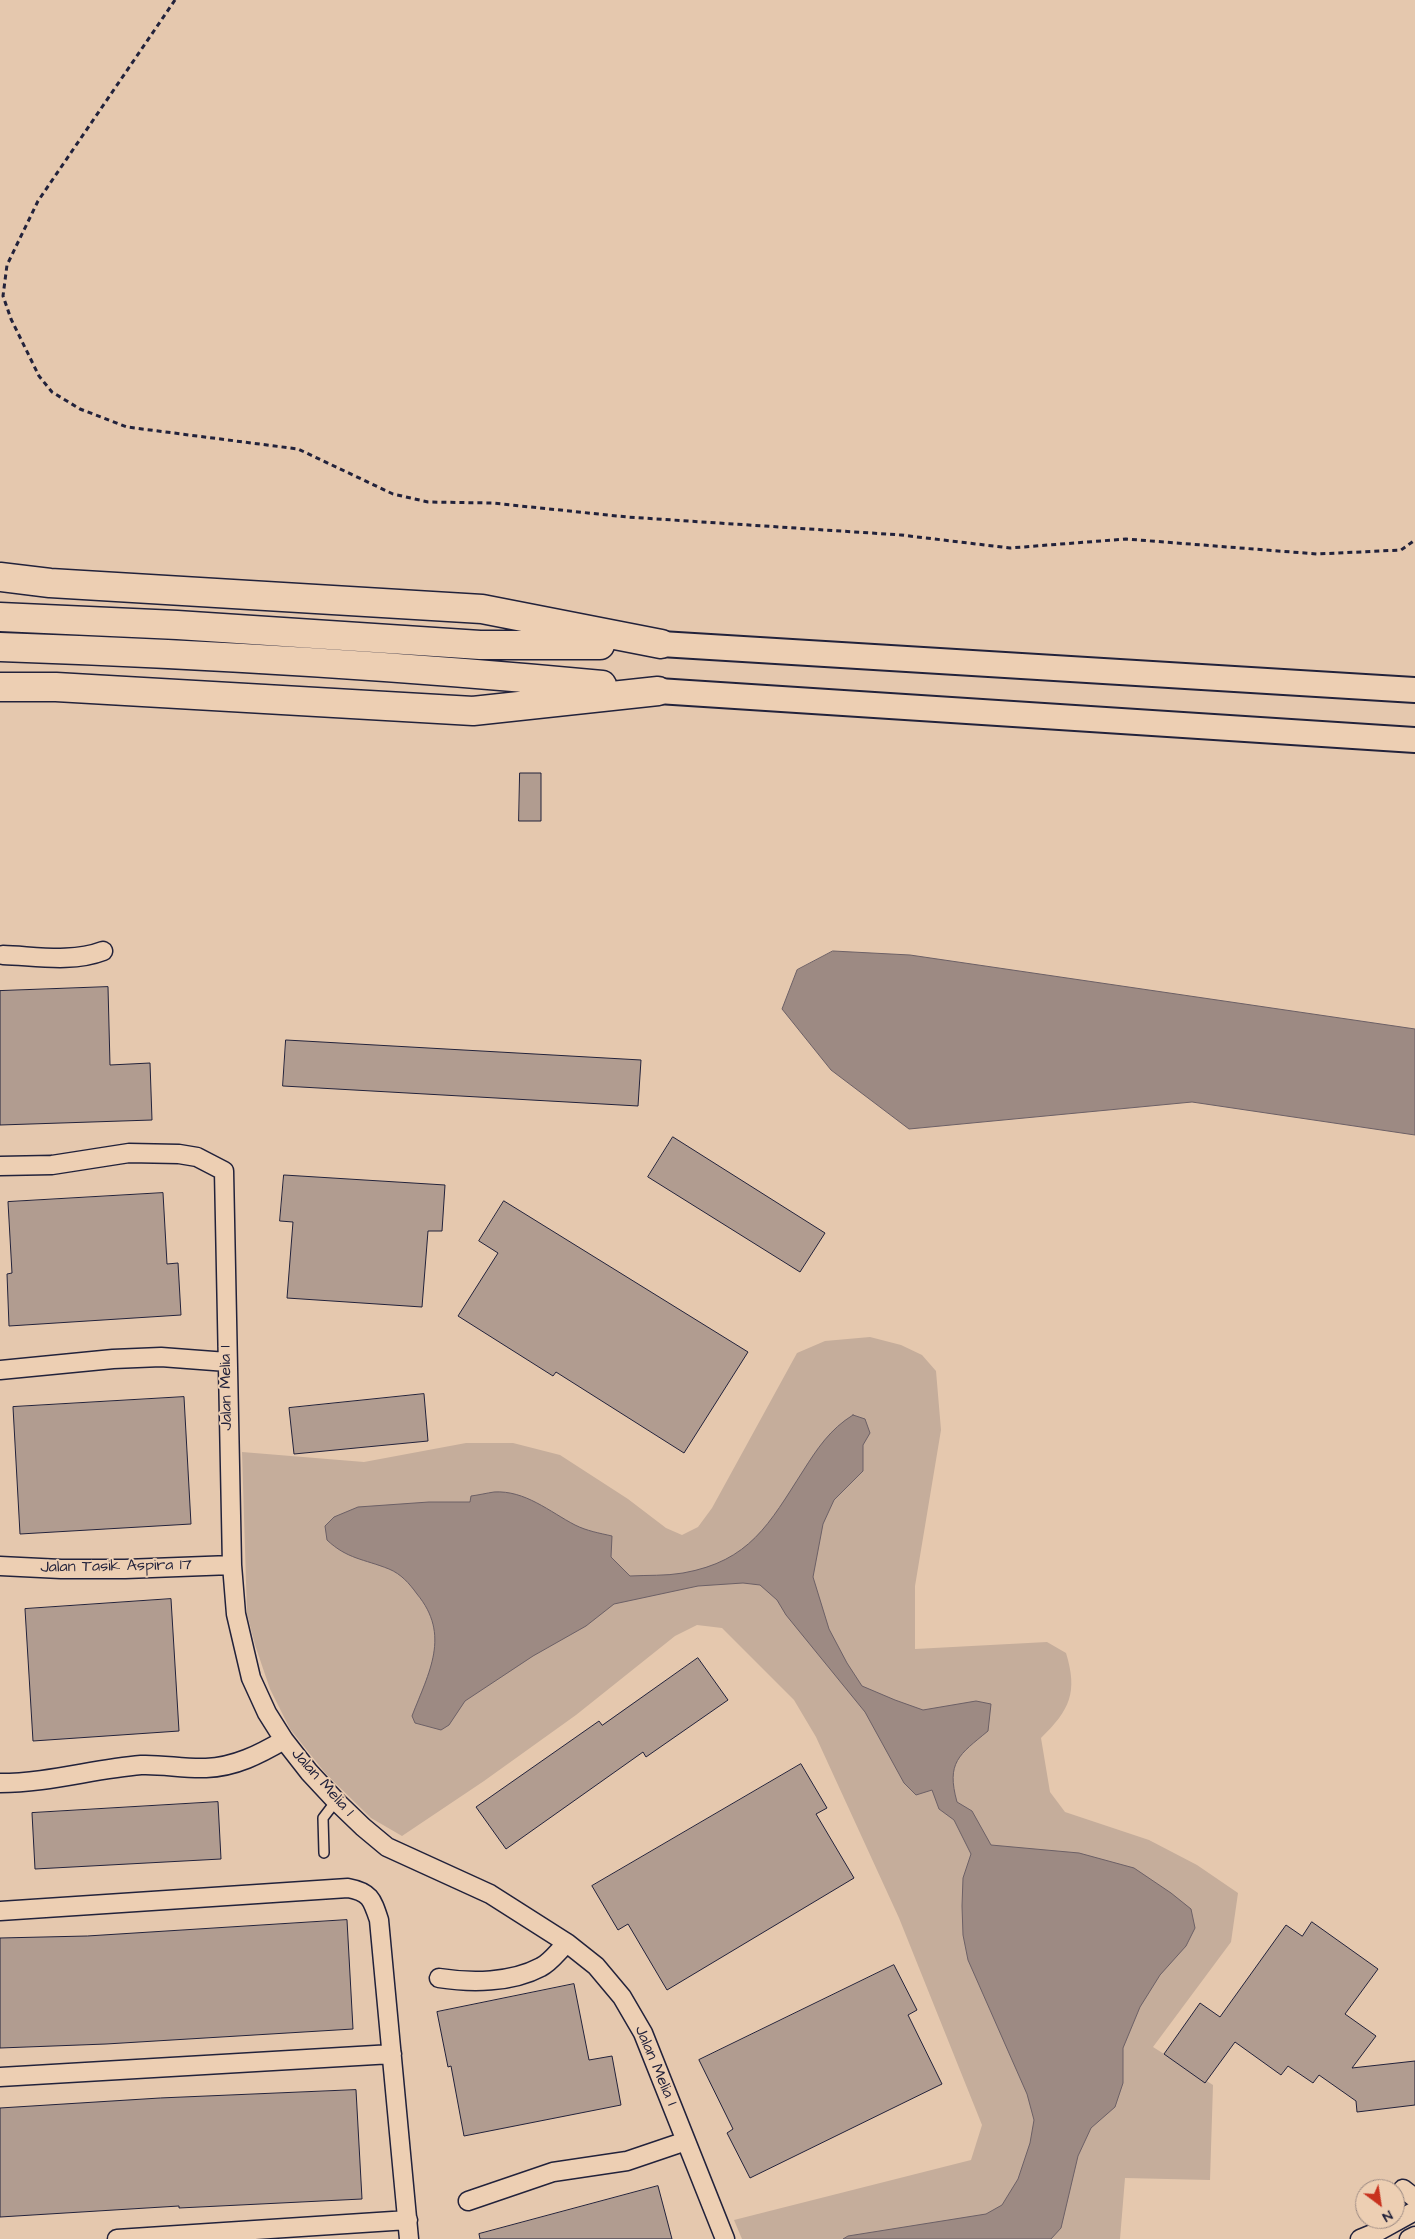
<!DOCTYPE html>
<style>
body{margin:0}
#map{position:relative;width:1415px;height:2239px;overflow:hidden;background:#e5c8ae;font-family:"Architects Daughter",sans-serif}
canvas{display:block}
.north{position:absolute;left:1355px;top:2179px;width:50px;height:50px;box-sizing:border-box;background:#edcfb3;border:1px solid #9c8a83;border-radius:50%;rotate:149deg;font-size:14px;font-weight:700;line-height:20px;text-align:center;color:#22223b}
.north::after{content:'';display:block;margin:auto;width:18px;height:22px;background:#c8321e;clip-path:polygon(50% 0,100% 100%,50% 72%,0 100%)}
</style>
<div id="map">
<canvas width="1415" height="2239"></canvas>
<div class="north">N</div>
</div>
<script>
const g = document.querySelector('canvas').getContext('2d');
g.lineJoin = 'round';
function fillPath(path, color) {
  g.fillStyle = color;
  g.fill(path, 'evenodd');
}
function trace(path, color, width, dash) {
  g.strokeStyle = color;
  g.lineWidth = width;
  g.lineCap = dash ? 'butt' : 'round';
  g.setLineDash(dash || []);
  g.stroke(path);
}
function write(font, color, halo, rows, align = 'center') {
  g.font = font + ' "Architects Daughter",sans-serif';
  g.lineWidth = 4;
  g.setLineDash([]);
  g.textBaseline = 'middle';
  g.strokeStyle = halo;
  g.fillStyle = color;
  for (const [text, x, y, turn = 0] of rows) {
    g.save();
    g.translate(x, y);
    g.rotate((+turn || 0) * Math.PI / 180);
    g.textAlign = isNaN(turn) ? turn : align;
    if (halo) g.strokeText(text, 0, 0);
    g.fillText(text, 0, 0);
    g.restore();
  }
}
fillPath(new Path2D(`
 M 870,1337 L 901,1345 L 922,1355 L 936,1371 L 941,1430 L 915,1586 L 915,1649 L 1047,1642 L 1066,1653 C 1078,1692 1070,1710 1041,1738 L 1050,1792 L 1065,1812 L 1149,1840 L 1197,1865 L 1238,1893 L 1231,1942 L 1153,2047 L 1213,2085 L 1210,2180 L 1125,2178 L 1120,2239 L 742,2239 L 734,2220 L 971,2160 L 982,2125 L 899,1918 L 816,1737 L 794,1700 L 722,1628 L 697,1625 L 675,1636 L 576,1715 L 484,1781 L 402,1836 L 371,1818 L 326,1774 L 290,1729 L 270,1689 L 255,1645 L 247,1614 L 242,1452 L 364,1462 L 466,1443 L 513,1443 L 560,1455 L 628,1499 L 666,1528 L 682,1535 L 698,1527 L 712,1508 L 797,1353 L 825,1341 Z`), '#c5ad9b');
const water = new Path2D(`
 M 833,951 L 910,955 L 1415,1029 L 1415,1135 L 1192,1102 L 909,1129 L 831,1070 L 782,1009 L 797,970 Z
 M 853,1415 L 865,1419 L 870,1433 L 863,1445 L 863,1471 L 834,1500 L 823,1524 L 813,1577 L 829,1629 L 847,1663 L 862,1686 L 895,1700 L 923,1710 L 976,1701 L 991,1704 L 988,1731 C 959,1755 946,1762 957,1802 L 972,1811 L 991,1845 L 1079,1853 L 1134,1868 L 1171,1893 L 1191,1909 L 1195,1928 L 1186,1946 L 1160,1975 L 1140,2007 L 1123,2048 L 1123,2083 L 1115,2107 L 1091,2128 L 1078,2156 L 1061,2228 L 1051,2239 L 843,2239 L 848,2236 L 986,2214 L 1002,2205 L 1018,2179 L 1030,2143 L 1034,2120 L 1027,2094 L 968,1960 L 963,1935 L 962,1906 L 963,1878 L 971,1854 L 954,1820 L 939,1809 L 932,1790 L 916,1795 L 904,1783 L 865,1712 L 786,1615 L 777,1600 L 760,1585 L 743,1583 L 698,1586 L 614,1604 L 586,1626 L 533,1656 L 465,1701 L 449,1725 L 441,1730 L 415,1723 L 412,1716 C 429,1672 451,1635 417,1594 C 409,1583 401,1574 389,1569 C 364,1559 347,1559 327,1540 L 325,1526 L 334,1517 L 358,1507 L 429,1502 L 470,1502 L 471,1496 C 479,1495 487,1493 494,1492 C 525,1490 550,1512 575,1525 C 587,1531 599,1533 612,1536 L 611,1557 L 630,1576 C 647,1575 666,1576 683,1573 C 750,1561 769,1524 803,1471 C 817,1449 830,1429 853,1415 Z`);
fillPath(water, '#9d8a83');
trace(water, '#6c6066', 1);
const building = new Path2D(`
 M 520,773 L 541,773 L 541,821 L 519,821 Z
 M 108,987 L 110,1065 L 150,1063 L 152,1120 L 0,1125 L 0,991 Z
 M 286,1040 L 641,1060 L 638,1106 L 283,1086 Z
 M 673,1137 L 825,1233 L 800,1272 L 648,1177 Z
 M 284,1175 L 445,1185 L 442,1231 L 428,1231 L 422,1307 L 287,1298 L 293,1222 L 280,1221 Z
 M 163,1193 L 167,1264 L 178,1263 L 181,1315 L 9,1326 L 7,1274 L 12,1273 L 8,1202 Z
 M 504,1201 L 748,1352 L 684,1453 L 556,1372 L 553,1376 L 458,1316 L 498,1253 L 479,1241 Z
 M 424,1394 L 428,1441 L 294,1454 L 289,1408 Z
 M 184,1397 L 191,1524 L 20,1534 L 13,1407 Z
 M 171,1599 L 179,1731 L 33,1741 L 25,1609 Z
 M 698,1658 L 728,1700 L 646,1757 L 643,1752 L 506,1849 L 476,1807 L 599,1721 L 602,1725 Z
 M 801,1764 L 827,1808 L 816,1814 L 854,1878 L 667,1990 L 628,1924 L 618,1930 L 592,1886 Z
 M 218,1802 L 221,1859 L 35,1869 L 32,1813 Z
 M 347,1920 L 353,2029 L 106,2044 L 0,2048 L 0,1938 L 87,1936 Z
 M 1312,1922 L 1378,1969 L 1345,2014 L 1376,2036 L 1352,2068 L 1415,2061 L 1415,2105 L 1357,2112 L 1356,2101 L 1319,2075 L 1313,2083 L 1288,2066 L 1281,2075 L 1235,2042 L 1205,2083 L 1164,2054 L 1200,2003 L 1220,2017 L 1286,1925 L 1302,1936 Z
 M 894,1965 L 917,2010 L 908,2015 L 942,2084 L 750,2178 L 727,2133 L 733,2129 L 699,2060 Z
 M 574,1984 L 589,2060 L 612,2056 L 621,2105 L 464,2136 L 451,2066 L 448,2067 L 437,2012 Z
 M 356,2090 L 362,2199 L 179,2208 L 179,2206 L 0,2217 L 0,2108 L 160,2098 Z
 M 658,2186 L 672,2239 L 480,2239 L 479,2234 Z`);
fillPath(building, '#b19c90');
trace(building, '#22223b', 1);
const lane = new Path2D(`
 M 324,1853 L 323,1818 L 336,1801`);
const street = new Path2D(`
 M 3,955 C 35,956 72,963 103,951
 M 0,1166 L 52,1165 L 129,1153 L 179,1154 L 197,1157 L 224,1171 L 232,1565 L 236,1614 L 251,1678 L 267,1713 L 284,1740 L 309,1772 L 336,1801 L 363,1827 L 387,1847 L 490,1894 L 567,1943 L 596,1966 L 622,1997 L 643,2033 L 725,2239
 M 0,1370 L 113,1359 L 161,1357 L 227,1362
 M 0,1566 L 61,1569 L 125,1569 L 232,1565
 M 0,1783 C 48,1783 93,1769 141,1765 C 162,1764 184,1769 206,1768 C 235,1767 260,1754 284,1740
 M 0,1911 L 348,1888 C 370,1892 372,1899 379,1920 L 409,2239
 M 439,1978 C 471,1983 511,1983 541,1967 C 551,1962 559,1950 567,1943
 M 0,2077 L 392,2054
 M 1403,2189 L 1415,2198
 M 468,2201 L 553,2172 L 627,2161 L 686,2141
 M 117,2239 L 408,2220
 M 1360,2239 L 1377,2232 L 1415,2211
 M 1409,2239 L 1415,2236`);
const secondary = new Path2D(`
 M 661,644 L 1415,690
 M 658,691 L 1415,740`);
const highway = new Path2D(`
 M 0,577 L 50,583 L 482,609 L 661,644
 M 0,617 L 177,625 L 480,645 L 600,645
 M 0,647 C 201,654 402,666 602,685
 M 0,687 L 56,687 L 473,711 L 658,691`);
trace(lane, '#22223b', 12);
trace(street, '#22223b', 21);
trace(secondary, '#22223b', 28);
trace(highway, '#22223b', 31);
trace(new Path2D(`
 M 175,0 L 38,201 L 7,265 L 3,296 L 11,319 L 39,376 L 52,392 L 80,409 L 127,427 L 298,449 L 393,494 L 428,502 L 492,503 L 627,517 L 901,535 L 1010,548 L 1126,539 L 1317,554 L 1401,550 L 1415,540`), '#22223b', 3, [5, 4]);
trace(lane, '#edcfb3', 9);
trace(street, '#edcfb3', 18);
trace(secondary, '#edcfb3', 24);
trace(highway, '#edcfb3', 28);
write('16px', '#22223b', '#edcfb3', [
 ["Jalan Melia 1",227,1388,-91],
 ["Jalan Tasik Aspira 17",116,1567,-1],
 ["Jalan Melia 1",322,1783,48],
 ["Jalan Melia 1",655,2066,67]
]);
</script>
